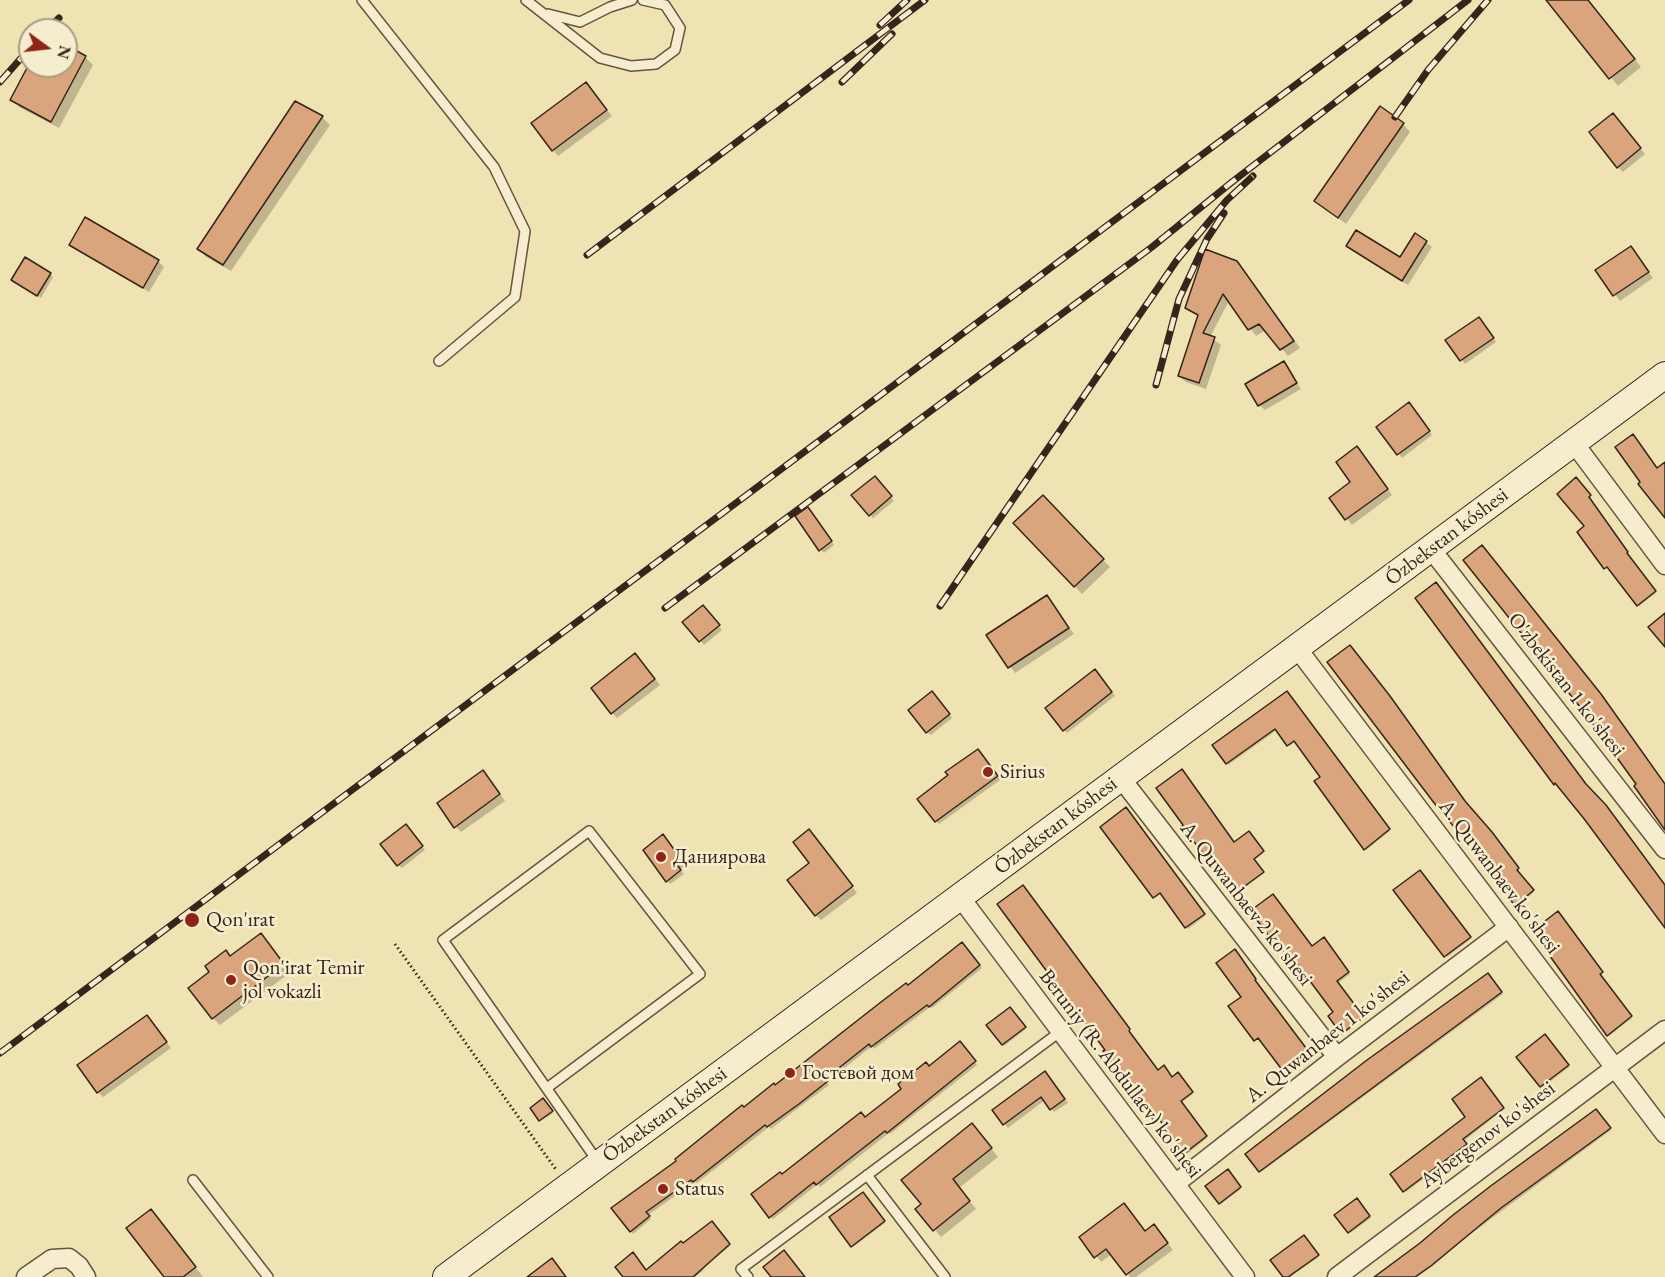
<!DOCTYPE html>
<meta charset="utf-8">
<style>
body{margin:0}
#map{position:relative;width:1665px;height:1277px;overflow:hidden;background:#f0e3b3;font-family:"EB Garamond",serif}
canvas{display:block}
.north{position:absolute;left:18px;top:18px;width:60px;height:60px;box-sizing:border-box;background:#f5edce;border:2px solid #a89d86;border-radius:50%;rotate:105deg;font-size:16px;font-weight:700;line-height:24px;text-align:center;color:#35251b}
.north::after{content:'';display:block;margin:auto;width:21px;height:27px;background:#8f2418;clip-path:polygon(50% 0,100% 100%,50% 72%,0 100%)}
</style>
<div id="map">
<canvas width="1665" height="1277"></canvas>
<div class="north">N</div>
</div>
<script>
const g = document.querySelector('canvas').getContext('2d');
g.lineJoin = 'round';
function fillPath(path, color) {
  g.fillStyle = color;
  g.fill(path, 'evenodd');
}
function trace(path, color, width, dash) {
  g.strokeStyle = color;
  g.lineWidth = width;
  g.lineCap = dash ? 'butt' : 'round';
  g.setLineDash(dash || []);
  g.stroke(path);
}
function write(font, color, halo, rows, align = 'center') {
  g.font = font + ' "EB Garamond",serif';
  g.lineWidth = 5;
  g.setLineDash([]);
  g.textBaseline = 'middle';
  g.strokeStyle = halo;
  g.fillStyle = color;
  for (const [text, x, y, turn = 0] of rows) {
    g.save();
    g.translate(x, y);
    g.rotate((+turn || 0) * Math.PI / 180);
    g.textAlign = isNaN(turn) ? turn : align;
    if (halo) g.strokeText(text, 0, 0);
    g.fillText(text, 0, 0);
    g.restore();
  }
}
fillPath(new Path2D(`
 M 1548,0 L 1588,0 L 1641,67 L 1618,86 Z
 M 66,47 L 85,57 L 93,65 L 59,128 L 19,107 L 12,99 L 30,65 L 66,66 Z
 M 586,84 L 612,116 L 558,156 L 553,150 Z
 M 295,102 L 322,117 L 330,125 L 231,271 L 206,257 L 199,249 Z
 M 1618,120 L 1645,154 L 1623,172 L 1618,167 Z
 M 1403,124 L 1410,132 L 1346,224 L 1316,201 Z
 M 86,219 L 158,261 L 164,267 L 149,292 L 77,250 L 71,245 Z
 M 1426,242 L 1432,247 L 1408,285 L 1354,251 L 1348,246 L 1400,259 Z
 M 1631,248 L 1653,278 L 1620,301 L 1597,271 Z
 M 1236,262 L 1243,270 L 1300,348 L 1288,356 L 1266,330 L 1256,336 L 1229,301 L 1210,337 L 1221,345 L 1206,389 L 1186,382 L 1179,376 L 1199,317 L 1187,307 Z
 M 50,274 L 53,277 L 41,298 L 13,280 Z
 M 1482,322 L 1496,342 L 1465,364 L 1447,341 Z
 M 1283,363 L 1301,389 L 1265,410 L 1259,405 Z
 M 1412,408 L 1432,435 L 1402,458 L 1378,427 Z
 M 1363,454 L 1392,495 L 1352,525 L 1331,498 L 1352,483 Z
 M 1576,480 L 1591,497 L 1589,499 L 1628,553 L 1627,555 L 1656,593 L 1639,606 L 1610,567 L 1605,568 L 1579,532 L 1586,526 Z
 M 878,481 L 894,501 L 873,518 L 870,515 Z
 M 1043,497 L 1110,567 L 1082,594 L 1015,523 Z
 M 811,512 L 834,545 L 824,553 L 821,550 Z
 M 1047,597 L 1074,634 L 1015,673 L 988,635 Z
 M 706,610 L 722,630 L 704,645 L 685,622 Z
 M 641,661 L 660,685 L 617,718 L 612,713 Z
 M 1098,674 L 1115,696 L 1067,733 L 1064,730 Z
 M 1287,693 L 1390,831 L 1366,850 L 1316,781 L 1322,777 L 1296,741 L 1290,746 L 1277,730 L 1228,765 L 1214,745 Z
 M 936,696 L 952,718 L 931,735 L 927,732 Z
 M 981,754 L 1000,780 L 939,824 L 936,821 Z
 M 488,777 L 505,801 L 461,832 L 456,827 Z
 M 1466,804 L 1493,835 L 1519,870 L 1517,872 L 1534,892 L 1517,906 L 1473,846 Z
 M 1126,809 L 1205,916 L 1188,929 L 1162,893 L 1155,898 L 1154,897 Z
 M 1184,826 L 1234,844 L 1249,833 L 1264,853 L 1254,860 L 1264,873 L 1236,894 Z
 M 409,830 L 425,850 L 402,868 L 398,865 Z
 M 815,837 L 857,893 L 821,920 L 816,915 L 812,863 Z
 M 666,840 L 685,866 L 680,869 L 684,874 L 670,884 L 667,881 Z
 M 1420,872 L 1471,939 L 1447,957 L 1395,891 Z
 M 1023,887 L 1130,1031 L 1129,1032 L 1158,1072 L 1172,1079 L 1178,1074 L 1193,1094 L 1181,1103 L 1207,1138 L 1187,1154 L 1160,1118 L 1155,1120 L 1105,1051 L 1107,1050 Z
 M 1253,912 L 1312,948 L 1325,941 L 1350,974 L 1338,983 L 1364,1018 L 1344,1034 L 1330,1016 L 1335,1012 L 1288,949 L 1283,952 Z
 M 1534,932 L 1578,943 L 1603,974 L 1600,976 L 1632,1018 L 1609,1036 Z
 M 261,935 L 291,972 L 220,1025 L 213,1018 L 231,957 Z
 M 964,946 L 982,968 L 932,1008 L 930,1007 L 874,1049 L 872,1046 L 827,1082 L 829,1085 L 801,1106 L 771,1129 L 769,1127 L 697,1183 L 695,1182 L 648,1215 L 651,1219 L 633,1234 L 631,1231 L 679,1161 L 744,1109 Z
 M 1235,951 L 1256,981 L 1255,982 L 1312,1058 L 1288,1075 L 1260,1039 L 1256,1040 L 1231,1007 L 1243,998 Z
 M 1489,976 L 1503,994 L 1261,1172 L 1247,1154 Z
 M 1010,1009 L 1026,1029 L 1004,1046 L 988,1025 Z
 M 147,1017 L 171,1048 L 103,1097 L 98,1092 Z
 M 1545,1036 L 1569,1067 L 1542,1088 L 1519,1057 Z
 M 963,1046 L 977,1065 L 890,1134 L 889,1133 L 820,1187 L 818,1184 L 773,1219 L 771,1217 L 782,1176 L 866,1118 L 930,1067 Z
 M 1048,1076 L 1068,1103 L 1054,1112 L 1045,1100 L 1008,1128 L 994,1111 Z
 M 1481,1079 L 1504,1109 L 1464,1141 L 1467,1146 L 1406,1192 L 1392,1174 L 1467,1117 Z
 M 543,1100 L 553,1113 L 541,1121 L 532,1108 Z
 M 1596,1111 L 1611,1130 L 1468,1236 L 1433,1266 L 1417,1277 L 1375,1277 Z
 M 979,1133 L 998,1157 L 959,1188 L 976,1209 L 941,1237 L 917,1209 Z
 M 1227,1171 L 1241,1189 L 1221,1204 L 1207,1186 Z
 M 863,1194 L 885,1223 L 853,1247 L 831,1218 Z
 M 1357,1200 L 1371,1218 L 1350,1233 L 1336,1215 Z
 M 151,1211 L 157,1217 L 203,1277 L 165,1277 Z
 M 712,1223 L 730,1246 L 702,1269 L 704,1270 L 695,1277 L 625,1277 L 647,1272 Z
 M 1159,1232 L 1173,1250 L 1136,1277 L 1130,1277 L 1112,1254 L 1101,1262 L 1081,1237 Z
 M 1304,1237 L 1319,1257 L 1290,1277 L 1285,1277 Z`), '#0003');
const building = new Path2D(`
 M 1546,0 L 1588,0 L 1635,59 L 1609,79 Z
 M 66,45 L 86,56 L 51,122 L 10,100 L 28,66 L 66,66 Z
 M 586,82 L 607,110 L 552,151 L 531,123 Z
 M 295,101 L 323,116 L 223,265 L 197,249 Z
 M 1380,106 L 1404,123 L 1338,218 L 1314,201 Z
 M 1613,113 L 1641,148 L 1617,168 L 1589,132 Z
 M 85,217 L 159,260 L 143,288 L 69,245 Z
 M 1356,230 L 1400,257 L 1415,233 L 1427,241 L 1402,281 L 1346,246 Z
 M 1631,246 L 1649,272 L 1613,296 L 1595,270 Z
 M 1205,249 L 1237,261 L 1294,341 L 1280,350 L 1259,324 L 1248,330 L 1223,294 L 1203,333 L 1215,337 L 1199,383 L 1178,376 L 1198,315 L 1185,308 Z
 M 25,257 L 51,273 L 37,296 L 11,280 Z
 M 1479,317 L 1494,338 L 1460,361 L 1445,340 Z
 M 1284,361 L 1297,383 L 1258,406 L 1245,384 Z
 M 1409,402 L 1430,431 L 1397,455 L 1376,427 Z
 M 1633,434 L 1657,468 L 1665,462 L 1665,518 L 1638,484 L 1640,482 L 1615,447 Z
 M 1357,446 L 1388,489 L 1345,520 L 1329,498 L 1350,482 L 1336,462 Z
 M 875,476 L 892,496 L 869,516 L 851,495 Z
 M 1576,477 L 1591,495 L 1589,497 L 1628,552 L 1627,553 L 1656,591 L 1637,606 L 1607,567 L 1604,569 L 1577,532 L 1584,526 L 1557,494 Z
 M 1043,495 L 1104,559 L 1074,587 L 1013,523 Z
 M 808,507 L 832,541 L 819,551 L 795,516 Z
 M 1482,545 L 1601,694 L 1665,784 L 1665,830 L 1634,786 L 1636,784 L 1584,712 L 1463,560 Z
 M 1436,582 L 1586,784 L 1606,805 L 1665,885 L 1665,928 L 1585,820 L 1555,783 L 1554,785 L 1415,598 Z
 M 1047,595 L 1069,628 L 1008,668 L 986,635 Z
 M 703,605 L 720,625 L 699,642 L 682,622 Z
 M 1665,613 L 1665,647 L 1648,627 Z
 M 1350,645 L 1390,696 L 1465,801 L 1492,832 L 1519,868 L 1517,870 L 1534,890 L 1515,906 L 1472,847 L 1441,812 L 1327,662 Z
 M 635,653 L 655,679 L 611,714 L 591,688 Z
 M 1095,669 L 1112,692 L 1063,731 L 1045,708 Z
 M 932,691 L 950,714 L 926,733 L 908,710 Z
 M 1287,691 L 1390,829 L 1364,850 L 1314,781 L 1320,777 L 1294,741 L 1287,746 L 1275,729 L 1226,764 L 1212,745 Z
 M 978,749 L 998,776 L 935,822 L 917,799 L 948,775 L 945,772 Z
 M 1182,769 L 1234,842 L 1249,831 L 1264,851 L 1254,859 L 1264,872 L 1234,894 L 1182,826 L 1183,825 L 1156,788 Z
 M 483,770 L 500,794 L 454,828 L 437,803 Z
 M 1126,807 L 1205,914 L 1185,928 L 1160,893 L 1153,898 L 1100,827 Z
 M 406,824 L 423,846 L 397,866 L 380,844 Z
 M 809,829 L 853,886 L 815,916 L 787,880 L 809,863 L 793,842 Z
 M 663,834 L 683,862 L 678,866 L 681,870 L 666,882 L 643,850 Z
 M 1420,870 L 1471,937 L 1444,957 L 1393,890 Z
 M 1023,885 L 1130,1029 L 1129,1031 L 1158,1070 L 1164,1065 L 1172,1077 L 1178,1072 L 1193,1092 L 1181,1101 L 1207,1136 L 1185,1153 L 1158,1118 L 1154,1121 L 1103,1051 L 1105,1050 L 997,904 Z
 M 1273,894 L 1312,946 L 1324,937 L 1349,972 L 1337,981 L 1364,1017 L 1341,1034 L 1328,1016 L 1333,1012 L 1286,949 L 1281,952 L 1250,911 Z
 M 1558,911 L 1603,972 L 1600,974 L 1632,1016 L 1607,1036 L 1532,931 Z
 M 261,933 L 284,964 L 212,1019 L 188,988 L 209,972 L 205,966 L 226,950 L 230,956 Z
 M 962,942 L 980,965 L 929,1007 L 927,1005 L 871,1047 L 869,1044 L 825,1079 L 828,1081 L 799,1104 L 767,1127 L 765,1125 L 693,1182 L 691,1180 L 646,1212 L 650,1216 L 630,1232 L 611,1208 L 676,1161 L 675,1159 L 742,1105 L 744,1107 L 774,1083 L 775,1085 L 881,1002 L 906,983 L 908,985 Z
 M 1235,949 L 1256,979 L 1255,980 L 1312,1056 L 1286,1075 L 1258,1038 L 1254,1041 L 1228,1006 L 1241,997 L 1216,963 Z
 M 1488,973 L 1502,992 L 1259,1172 L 1245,1154 L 1367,1060 Z
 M 1010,1007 L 1026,1027 L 1002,1045 L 986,1025 Z
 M 147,1015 L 167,1042 L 97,1093 L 77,1065 Z
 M 1545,1034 L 1569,1065 L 1540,1087 L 1516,1057 Z
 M 960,1041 L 976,1061 L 887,1133 L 885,1131 L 816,1185 L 814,1182 L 769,1218 L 751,1194 L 780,1172 L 782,1174 L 861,1112 L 865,1117 L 901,1089 L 898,1084 L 926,1062 L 929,1066 Z
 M 1045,1071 L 1065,1099 L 1050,1110 L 1041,1097 L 1003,1125 L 992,1110 Z
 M 1481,1077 L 1504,1108 L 1463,1139 L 1467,1144 L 1403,1192 L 1390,1174 L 1465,1117 L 1452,1099 Z
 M 543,1098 L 553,1111 L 539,1121 L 530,1108 Z
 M 1596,1109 L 1611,1128 L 1501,1208 L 1432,1265 L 1415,1277 L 1374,1277 L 1420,1243 L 1453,1215 L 1492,1185 Z
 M 972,1123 L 992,1148 L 953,1179 L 970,1201 L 933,1231 L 915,1209 L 921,1204 L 901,1180 Z
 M 1228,1169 L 1241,1187 L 1219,1204 L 1205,1186 Z
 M 863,1192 L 885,1221 L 851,1247 L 829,1217 Z
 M 1357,1198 L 1370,1216 L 1348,1233 L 1334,1215 Z
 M 1124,1203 L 1145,1231 L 1154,1224 L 1168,1243 L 1126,1275 L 1106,1249 L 1094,1258 L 1079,1237 Z
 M 151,1209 L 196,1267 L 183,1277 L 164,1277 L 126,1228 Z
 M 712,1221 L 730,1244 L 693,1277 L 623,1277 L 615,1267 L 633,1252 L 646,1270 L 681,1241 L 683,1243 Z
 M 1304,1235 L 1319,1255 L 1288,1277 L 1283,1277 L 1270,1260 Z
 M 784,1250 L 805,1277 L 771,1277 L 763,1267 Z
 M 552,1258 L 566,1277 L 527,1277 Z`);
fillPath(building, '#daa57c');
trace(building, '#35251b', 1.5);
const lane = new Path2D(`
 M 362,0 L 494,167 L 525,231 L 515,297 L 439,361
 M 526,0 L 600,58 L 631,66 L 656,64 L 675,50 L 680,28 L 665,5 L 643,0
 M 548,14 L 580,22 L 610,7 L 632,0
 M 547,1088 L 700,974 L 589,831 L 443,940 L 598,1162
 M 867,1175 L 945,1277
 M 193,1180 L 268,1277
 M 748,1277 L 741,1269 L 1061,1031`);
const street = new Path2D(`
 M 1574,443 L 1665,565
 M 1431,549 L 1665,849
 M 1297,648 L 1665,1134
 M 1120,777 L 1337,1057
 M 960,897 L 1245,1277
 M 1175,1184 L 1337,1057 L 1509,927
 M 26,1277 L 52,1259 L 69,1258 L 79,1266 L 86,1277
 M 1337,1277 L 1665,1030`);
const secondary = new Path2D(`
 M 446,1277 L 1665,375`);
trace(lane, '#645441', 12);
trace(street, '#645441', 21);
trace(secondary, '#35251b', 28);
trace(new Path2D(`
 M 395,944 L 557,1171`), '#35251b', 3, [1.5, 3]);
trace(lane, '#f5edce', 9);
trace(street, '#f5edce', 18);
trace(secondary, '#f5edce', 26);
const rail = new Path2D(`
 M 880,25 L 907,0
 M 47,30 L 59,18
 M 0,82 L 30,48
 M 842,82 L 892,34
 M 1395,117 L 1428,70 L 1488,0
 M 587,255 L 925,0
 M 1156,385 L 1179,299 L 1207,239 L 1224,213
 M 940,606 L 1177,260 L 1227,200 L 1253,176
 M 665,608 L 1152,247 L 1232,182 L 1468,0
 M 0,1053 L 1409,0`);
trace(rail, '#35251b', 7);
trace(rail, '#f5edce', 4.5, [14]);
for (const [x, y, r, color] of [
 [988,772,6,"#8f2418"],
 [661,857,6,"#8f2418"],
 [192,920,8,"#8f2418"],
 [231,980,6,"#8f2418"],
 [790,1073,6,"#8f2418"],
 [663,1189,6,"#8f2418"]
]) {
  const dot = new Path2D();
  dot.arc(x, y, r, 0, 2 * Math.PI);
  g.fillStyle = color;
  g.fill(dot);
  trace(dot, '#f5edce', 2);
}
write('21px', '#35251b', '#f5edce', [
 ["Ózbekstan kóshesi",1447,537,-37],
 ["O'zbekistan 1 ko'shesi",1566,685,52],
 ["Ózbekstan kóshesi",1056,826,-37],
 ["A. Quwanbaev ko'shesi",1499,877,53],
 ["A. Quwanbaev 2 ko'shesi",1246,904,52],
 ["A. Quwanbaev 1 ko'shesi",1328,1037,-38],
 ["Beruniy (R. Abdullaev) ko'shesi",1120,1074,53],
 ["Ózbekstan kóshesi",665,1115,-36],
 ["Aybergenov ko'shesi",1488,1135,-37]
]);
write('21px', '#35251b', '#f5edce', [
 ["Sirius",1000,772],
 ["Даниярова",673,857],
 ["Qon'ırat",206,920],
 ["Qon'irat Temir",243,968],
 ["jol vokazli",243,992],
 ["Гостевой дом",802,1073],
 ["Status",675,1189]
], 'left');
</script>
